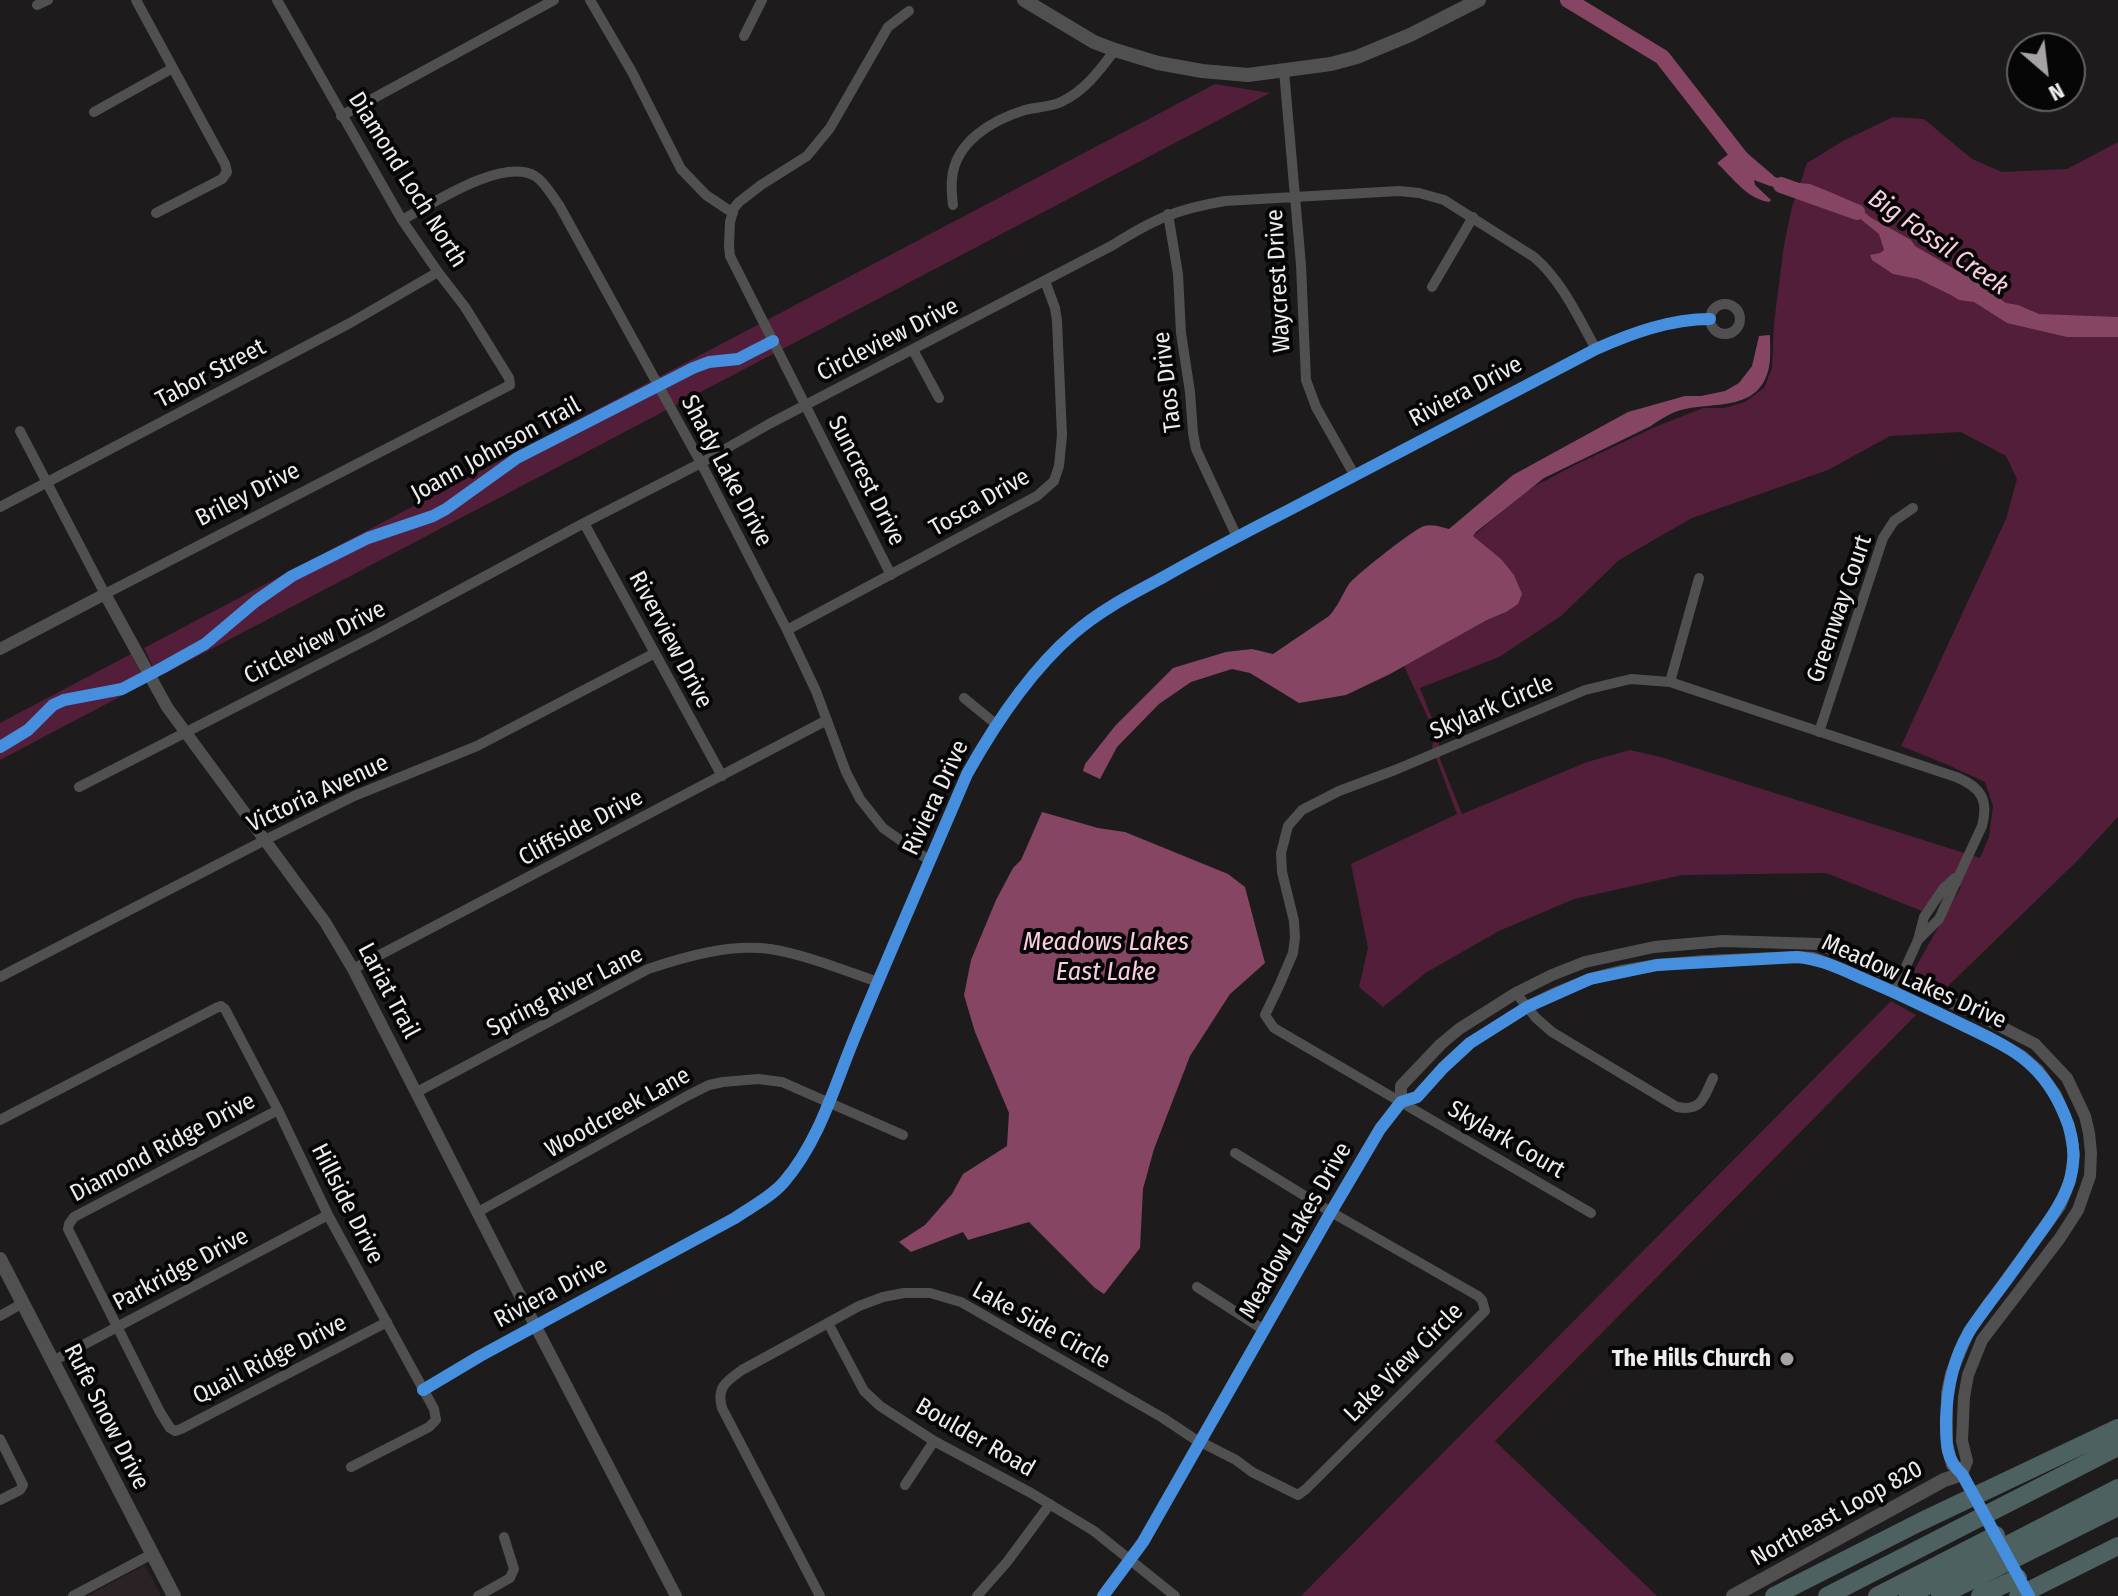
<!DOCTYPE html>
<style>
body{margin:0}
#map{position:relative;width:2118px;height:1596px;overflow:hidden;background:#1d1b1c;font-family:"Fira Sans Condensed",sans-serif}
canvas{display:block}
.north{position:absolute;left:2006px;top:32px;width:80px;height:80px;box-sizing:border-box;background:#070606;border:2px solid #646262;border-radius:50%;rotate:152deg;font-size:22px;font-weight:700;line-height:32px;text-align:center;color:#efeced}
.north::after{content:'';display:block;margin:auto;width:28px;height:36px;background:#a6a3a4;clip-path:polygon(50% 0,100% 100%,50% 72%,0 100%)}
</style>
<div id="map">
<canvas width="2118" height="1596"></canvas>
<div class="north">N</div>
</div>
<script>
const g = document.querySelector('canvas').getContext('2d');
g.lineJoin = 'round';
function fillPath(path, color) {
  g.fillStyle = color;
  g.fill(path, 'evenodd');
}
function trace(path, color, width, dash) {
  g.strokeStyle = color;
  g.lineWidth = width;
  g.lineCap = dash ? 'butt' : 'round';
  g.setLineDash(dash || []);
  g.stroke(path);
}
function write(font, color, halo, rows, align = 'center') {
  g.font = font + ' "Fira Sans Condensed",sans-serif';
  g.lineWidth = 8;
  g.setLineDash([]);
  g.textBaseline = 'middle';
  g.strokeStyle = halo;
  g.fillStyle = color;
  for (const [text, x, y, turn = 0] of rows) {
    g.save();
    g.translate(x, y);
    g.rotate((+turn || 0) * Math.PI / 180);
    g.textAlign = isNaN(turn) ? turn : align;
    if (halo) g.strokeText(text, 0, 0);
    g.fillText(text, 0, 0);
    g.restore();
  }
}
fillPath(new Path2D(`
 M 145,1565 L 161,1596 L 87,1596 Z`), '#2b2225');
fillPath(new Path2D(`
 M 1215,84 L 1270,93 L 158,677 L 144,648 Z
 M 1893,117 L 1924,119 L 1972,159 L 2002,172 L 2067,169 L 2118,142 L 2118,817 L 2076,862 L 1945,989 L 1913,972 L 1961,887 L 1945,880 L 1922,911 L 1826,873 L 1682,875 L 1574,899 L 1499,931 L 1427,972 L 1383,1007 L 1359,987 L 1368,948 L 1351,864 L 1457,814 L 1432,747 L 1435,733 L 1404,666 L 1487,620 L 1506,612 L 1501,559 L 1478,542 L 1473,536 L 1527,490 L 1575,465 L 1655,427 L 1703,408 L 1724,408 L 1745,402 L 1764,388 L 1772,368 L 1774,323 L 1784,245 L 1792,207 L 1807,163 L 1843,141 ZM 1961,432 L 2006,456 L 2017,479 L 2006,519 L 1901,746 L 1948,765 L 1985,782 L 1993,806 L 1989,837 L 1980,858 L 1661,757 L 1630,750 L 1587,762 L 1462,814 L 1440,759 L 1439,741 L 1435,726 L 1420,688 L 1499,657 L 1561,616 L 1619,560 L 1692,518 L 1828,470 L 1890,436 Z
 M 131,654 L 146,683 L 0,760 L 0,723 Z
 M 1891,1001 L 1916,1015 L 1495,1441 L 1657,1596 L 1301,1596 Z`), '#531e39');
fillPath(new Path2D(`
 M 1739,146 L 1775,177 L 1788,182 L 1810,184 L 1830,192 L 1853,202 L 1870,217 L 1911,240 L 1915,246 L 1975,281 L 2006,303 L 2018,305 L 2039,314 L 2118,317 L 2118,337 L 2067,337 L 2007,323 L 1974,302 L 1959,300 L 1951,295 L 1918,279 L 1893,274 L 1872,260 L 1870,255 L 1880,253 L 1884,250 L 1879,234 L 1853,213 L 1826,198 L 1807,193 L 1770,186 L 1754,180 L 1755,185 L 1771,200 L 1769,202 C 1747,199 1733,178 1717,163 Z
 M 1770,335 C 1770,345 1771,357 1769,367 C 1760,411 1717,402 1685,409 C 1672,412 1662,418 1651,426 L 1544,478 L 1476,532 L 1473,536 L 1501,559 L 1514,575 L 1522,594 L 1518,604 L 1506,612 L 1487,620 L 1390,674 L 1346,695 L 1299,703 L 1250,673 L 1232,669 L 1191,682 L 1159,704 L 1117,747 L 1100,779 L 1083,771 L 1085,764 L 1115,726 L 1173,668 L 1226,652 L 1252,649 L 1273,654 L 1329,616 C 1338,606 1342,595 1349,584 C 1356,575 1414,529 1424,526 C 1432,524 1441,527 1449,529 L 1513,475 L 1628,412 L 1685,396 L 1701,396 L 1725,391 L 1739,383 L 1752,366 L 1759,336 Z
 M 1042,812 L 1098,828 L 1125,832 L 1228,874 L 1245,887 L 1265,963 L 1230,994 L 1190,1056 L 1154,1149 L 1143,1189 L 1140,1248 L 1104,1294 L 1095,1288 L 1029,1222 L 968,1240 L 963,1232 L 911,1252 L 899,1242 L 925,1225 L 952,1194 L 963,1174 L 1007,1146 L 1009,1113 L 975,1032 L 964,995 L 971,960 L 996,900 L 1013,868 L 1021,860 Z`), '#864663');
trace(new Path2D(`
 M 1568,0 L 1662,57 L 1747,166
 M 1781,185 L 1857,212`), '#864663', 16);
trace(new Path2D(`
 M 136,0 L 225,164 L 227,172 L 222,179 L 156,213
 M 590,0 L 632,72 L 681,169 L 706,195 L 733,213
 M 37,5 L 48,0
 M 744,36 L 762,0
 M 1284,71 L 1301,265 L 1306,380 L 1316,407 L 1355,476
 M 94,112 L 173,68
 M 341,116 L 554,0
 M 953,205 C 952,196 951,188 952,179 C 955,142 992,120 1025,110 C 1037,107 1050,107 1061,102 C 1085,91 1100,70 1115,50
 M 1168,214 L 1178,274 L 1181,333 L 1190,392 L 1193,433 L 1196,449 L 1237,537
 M 402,220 C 432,204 502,157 535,176 C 545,182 552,196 559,205 L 701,463 L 787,630 L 816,691 L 846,772 L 860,799 L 883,828 L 930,861
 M 1432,287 L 1473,217
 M1710 319a15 15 0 1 1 30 0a15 15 0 1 1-30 0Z
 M 913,350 L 939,398
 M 20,431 L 105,594 L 510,385 L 509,378 L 465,307 L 438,272 L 402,220 L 277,0
 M 0,507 L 350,323 L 438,272
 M 584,523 L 722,776
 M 891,575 L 730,256 L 729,246 L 730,222 L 734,208 L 739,202 L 761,185 L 807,156 L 830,128 L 888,27 L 909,11
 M 787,630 L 1037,496 L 1054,481 L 1059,466 L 1062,435 L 1057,321 L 1055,308 L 1045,281
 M 1670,682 L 1699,578
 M 964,698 L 997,725
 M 1819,732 L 1883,538 L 1894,521 L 1913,508
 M 79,787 L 374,636 L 584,523 L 701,463 L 769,424 L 1113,245 C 1154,219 1177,209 1225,201 L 1399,191 L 1419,193 L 1444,200 L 1534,257 C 1562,281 1578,317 1596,349
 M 353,969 L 827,720
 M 0,977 L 265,840 L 354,796 L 477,746 L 655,653
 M 1897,986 L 1918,940 L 1924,917 L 1943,889 L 1955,878
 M 1516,993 L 1536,1018 L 1552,1032 L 1677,1107 C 1702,1112 1704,1097 1713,1078
 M 417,1092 L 648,969 C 687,956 729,944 770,949 C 807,955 843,970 878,982
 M 278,1110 L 74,1217 L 69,1224 L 68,1229 L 160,1412 L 170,1428 L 175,1431 L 181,1429 L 387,1322
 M 0,1120 L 216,1008 L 221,1006 L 225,1009 L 278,1110 L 328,1215 L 434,1409 L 436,1420 L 429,1427 L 351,1467
 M 478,1212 L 687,1096 L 709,1085 L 723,1082 L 758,1079 L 782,1082 L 903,1135
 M 1591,1213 L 1274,1028 L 1265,1015 L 1279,986 L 1293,953 L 1295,938 L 1294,921 L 1282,872 L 1281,853 L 1288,826 L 1302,810 L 1339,791 L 1395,770 L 1585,690 L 1631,679 L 1670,682 L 1956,777 C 1981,787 1989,800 1982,826 L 1939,919 L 1918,940
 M 1197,1287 L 1264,1330
 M 0,1316 L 23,1303
 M 828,1323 L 864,1391 L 880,1406 L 934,1441 L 1031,1493 L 1094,1531 L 1175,1596
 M 53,1361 L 328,1215
 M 423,1390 L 480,1356 L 735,1218 C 751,1207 771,1197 784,1182 C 820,1140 835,1084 856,1034 C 892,947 930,861 967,774 C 995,724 1029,672 1073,634 C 1099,611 1130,595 1160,579 C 1202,555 1246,532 1289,510 C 1392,457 1493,402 1596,349 C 1632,333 1670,319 1710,319
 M 0,1439 L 23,1485 L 20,1490 L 0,1500
 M 905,1485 L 934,1441
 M 73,1596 L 152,1554
 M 478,1596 L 510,1578 L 514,1569 L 504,1537
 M 820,1596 L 722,1408 C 716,1387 727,1381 742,1370 L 859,1306 L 883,1297 L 904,1293 L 930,1293 L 961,1302 L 1163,1418 L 1193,1438 L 1236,1460 L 1252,1472 L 1298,1495 L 1306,1489 L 1485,1311 L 1482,1300 L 1478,1296 L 1331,1212 L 1235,1153
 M 977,1596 L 1007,1562 L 1050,1504`), '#515050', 10);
trace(new Path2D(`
 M 0,649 L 105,594 L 167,707 L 325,922 L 353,969 L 536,1327 L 676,1596
 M 1401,1102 L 1401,1086 L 1441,1044 L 1459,1029 L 1516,993 L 1552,975 L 1585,962 L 1654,947 L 1723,941 L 1819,944 L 1970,1011 L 2035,1044 L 2067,1078 L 2085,1116 L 2089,1133 L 2091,1153 L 2090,1176 L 2078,1210 L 2060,1238 L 1982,1340 L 1968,1375 L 1964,1397 L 1962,1441 L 1967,1461 L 1962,1474
 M 1103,1596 L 1143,1542 L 1331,1212 L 1380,1129 L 1401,1102 L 1417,1097 L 1443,1068 L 1470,1043 L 1527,1007 L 1558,992 L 1590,979 L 1621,971 L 1657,965 L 1704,961 L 1797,957 L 1814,958 L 1834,966 L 1894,992 L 1990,1038 L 2022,1056 L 2038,1070 L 2056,1095 L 2069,1126 L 2074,1154 L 2070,1181 L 2060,1206 L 1969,1331 L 1951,1374 L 1947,1393 L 1947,1443 L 1952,1465 L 1962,1474 L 1998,1541`), '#515050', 12);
trace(new Path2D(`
 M 1024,0 L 1094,42 L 1115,50 L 1158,63 L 1202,71 L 1248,75 L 1331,64 L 1357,57 L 1410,35 L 1479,0
 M 0,1259 L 174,1596
 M 1733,1596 L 1944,1480 L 1962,1474`), '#515050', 14);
trace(new Path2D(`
 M 1774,1596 L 1920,1522 L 2118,1428
 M 1827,1596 L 2118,1447
 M 1877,1596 L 1996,1535
 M 1908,1596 L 2118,1488
 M 1940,1596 L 2118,1507
 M 1980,1596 L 2018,1578
 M 2018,1596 L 2118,1546`), '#4c6160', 18);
trace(new Path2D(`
 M 0,747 L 28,730 L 53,705 L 64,700 L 122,689 L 162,668 L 205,644 L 256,601 L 292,576 L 368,538 L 433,516 L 446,509 L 517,458 L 693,368 L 709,362 L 738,359 L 773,341
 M 423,1390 L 480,1356 L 735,1218 C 751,1207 771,1197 784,1182 C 820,1140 835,1084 856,1034 C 892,947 930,861 967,774 C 995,724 1029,672 1073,634 C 1099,611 1130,595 1160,579 C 1202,555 1246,532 1289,510 C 1392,457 1493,402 1596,349 C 1632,333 1670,319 1710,319
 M 1103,1596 L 1143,1542 L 1331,1212 L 1380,1129 L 1401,1102 L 1417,1097 L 1443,1068 L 1470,1043 L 1527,1007 L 1590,979 L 1657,965 L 1797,957 C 1822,959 1843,970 1866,980 C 1897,993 1928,1008 1959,1023 C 2010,1048 2042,1060 2065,1116 C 2087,1169 2063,1202 2033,1243 C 2019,1263 2005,1283 1990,1302 C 1983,1312 1975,1322 1969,1332 C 1953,1359 1947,1388 1946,1419 C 1946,1441 1945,1459 1962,1474 L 2029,1596`), '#468fdf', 12);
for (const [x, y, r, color] of [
 [1787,1359,8,"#a6a3a4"]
]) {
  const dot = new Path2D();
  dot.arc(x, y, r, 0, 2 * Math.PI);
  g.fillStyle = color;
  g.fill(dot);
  trace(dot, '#070606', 3);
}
write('24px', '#efeced', '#070606', [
 ["Diamond Loch North",407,180,58],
 ["Waycrest Drive",1279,281,-93],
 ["Circleview Drive",888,340,-27],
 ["Tabor Street",211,374,-28],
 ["Taos Drive",1168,382,-97],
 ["Riviera Drive",1466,392,-28],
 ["Joann Johnson Trail",496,450,-29],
 ["Shady Lake Drive",726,471,62],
 ["Suncrest Drive",866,481,63],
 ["Briley Drive",248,495,-27],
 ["Tosca Drive",980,503,-30],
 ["Greenway Court",1840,609,-71],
 ["Riverview Drive",670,640,62],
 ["Circleview Drive",315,643,-27],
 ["Skylark Circle",1492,708,-23],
 ["Victoria Avenue",318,794,-25],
 ["Riviera Drive",936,798,-65],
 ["Cliffside Drive",581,828,-28],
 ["Meadow Lakes Drive",1914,982,24],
 ["Lariat Trail",388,991,62],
 ["Spring River Lane",565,992,-27],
 ["Woodcreek Lane",618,1113,-29],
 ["Skylark Court",1506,1140,30],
 ["Diamond Ridge Drive",163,1148,-28],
 ["Hillside Drive",347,1204,63],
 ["Meadow Lakes Drive",1296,1231,-60],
 ["Parkridge Drive",181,1270,-28],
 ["Riviera Drive",551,1293,-28],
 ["Lake Side Circle",1041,1326,29],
 ["Quail Ridge Drive",270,1360,-27],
 ["Lake View Circle",1404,1363,-45],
 ["Rufe Snow Drive",106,1417,63],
 ["Boulder Road",975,1438,30],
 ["Northeast Loop 820",1837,1514,-29]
]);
write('bold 24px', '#efeced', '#070606', [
 ["The Hills Church",1771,1359]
], 'right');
write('italic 26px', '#facee0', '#070606', [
 ["Big Fossil Creek",1938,243,35],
 ["Meadows Lakes",1106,943],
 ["East Lake",1106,973]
]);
</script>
